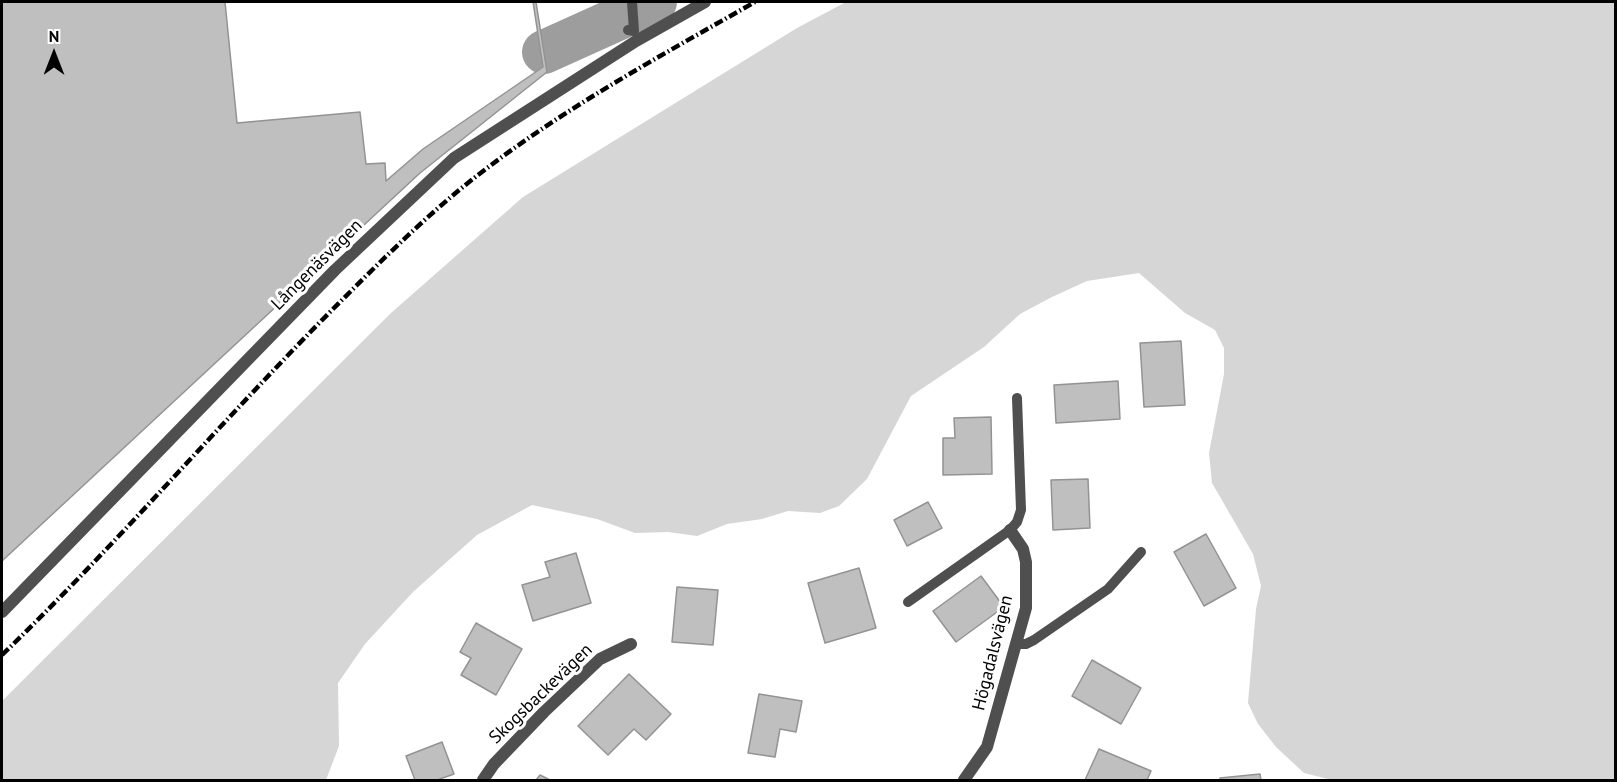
<!DOCTYPE html>
<meta charset="utf-8">
<style>
body{margin:0}
#map{position:relative;width:1617px;height:782px;overflow:hidden;background:#fff;font-family:"PT Sans",sans-serif}
canvas{display:block}
.frame{position:absolute;inset:0;border:3px solid #000;pointer-events:none}
.north{position:absolute;left:24px;top:24px;width:60px;height:60px;-webkit-text-stroke:4px #fff;paint-order:stroke;rotate:0deg;font-size:16px;font-weight:700;line-height:24px;text-align:center;color:#000}
.north::after{content:'';display:block;margin:auto;width:21px;height:27px;background:#000;clip-path:polygon(50% 0,100% 100%,50% 72%,0 100%)}
</style>
<div id="map">
<canvas width="1617" height="782"></canvas>
<div class="frame"></div>
<div class="north">N</div>
</div>
<script>
const g = document.querySelector('canvas').getContext('2d');
g.lineJoin = 'round';
function fillPath(path, color) {
  g.fillStyle = color;
  g.fill(path, 'evenodd');
}
function trace(path, color, width, dash) {
  g.strokeStyle = color;
  g.lineWidth = width;
  g.lineCap = dash ? 'butt' : 'round';
  g.setLineDash(dash || []);
  g.stroke(path);
}
function write(font, color, halo, rows, align = 'center') {
  g.font = font + ' "PT Sans",sans-serif';
  g.lineWidth = 6;
  g.setLineDash([]);
  g.textBaseline = 'middle';
  g.strokeStyle = halo;
  g.fillStyle = color;
  for (const [text, x, y, turn = 0] of rows) {
    g.save();
    g.translate(x, y);
    g.rotate((+turn || 0) * Math.PI / 180);
    g.textAlign = isNaN(turn) ? turn : align;
    if (halo) g.strokeText(text, 0, 0);
    g.fillText(text, 0, 0);
    g.restore();
  }
}
fillPath(new Path2D(`
 M 846,2 L 1615,2 L 1615,780 L 1332,780 L 1304,773 L 1276,747 L 1258,724 L 1248,703 L 1256,609 L 1261,586 L 1253,554 L 1212,483 L 1209,453 L 1224,374 L 1224,348 L 1215,330 L 1185,313 L 1139,273 L 1087,281 L 1052,297 L 1020,314 L 984,347 L 911,396 L 867,479 L 839,506 L 820,513 L 788,511 L 762,519 L 727,524 L 697,536 L 668,532 L 635,533 L 597,519 L 532,505 L 477,535 L 413,592 L 365,644 L 338,683 L 339,746 L 326,780 L 2,780 L 2,701 L 391,313 L 523,197 L 797,28 Z`), '#d6d6d6');
trace(new Path2D(`
 M 544,52 L 655,2`), '#9d9d9d', 44);
const building = new Path2D(`
 M 2,2 L 536,2 L 547,72 L 420,173 L 2,561 Z
 M 225,2 L 533,2 L 543,67 L 423,149 L 386,181 L 385,163 L 366,164 L 360,112 L 237,123 Z
 M 1181,341 L 1185,405 L 1144,407 L 1140,343 Z
 M 1118,381 L 1120,419 L 1056,423 L 1054,385 Z
 M 991,417 L 992,474 L 943,475 L 943,438 L 955,438 L 954,418 Z
 M 1088,479 L 1090,528 L 1053,530 L 1051,480 Z
 M 928,502 L 942,528 L 907,546 L 894,520 Z
 M 1206,534 L 1236,588 L 1204,606 L 1174,552 Z
 M 576,553 L 591,603 L 533,621 L 522,585 L 550,577 L 545,562 Z
 M 859,568 L 876,628 L 825,643 L 808,583 Z
 M 981,576 L 1004,607 L 956,642 L 933,611 Z
 M 677,587 L 718,590 L 713,645 L 672,642 Z
 M 476,623 L 522,649 L 496,695 L 461,675 L 471,658 L 460,652 Z
 M 1092,660 L 1141,688 L 1121,724 L 1072,696 Z
 M 629,674 L 671,714 L 646,740 L 634,729 L 608,755 L 578,726 Z
 M 759,694 L 802,701 L 796,732 L 780,729 L 775,757 L 748,753 Z
 M 442,742 L 454,774 L 437,780 L 415,780 L 406,756 Z
 M 1099,749 L 1151,771 L 1147,780 L 1085,780 Z
 M 1260,774 L 1261,780 L 1220,780 L 1220,778 Z
 M 540,775 L 550,780 L 536,780 Z`);
fillPath(building, '#bfbfbf');
trace(building, '#939393', 1.5);
trace(new Path2D(`
 M 628,30 L 634,31 L 632,2
 M 908,602 L 1010,530 L 1017,522 L 1021,510 L 1017,398
 M 1017,644 L 1026,644 L 1034,640 L 1108,589 L 1141,552`), '#4f4f4f', 10);
trace(new Path2D(`
 M 2,612 L 335,270 L 454,158 L 636,41 L 705,2
 M 483,780 L 494,764 L 544,712 L 600,659 L 631,644
 M 964,780 L 987,747 L 1026,608 L 1026,562 L 1023,549 L 1010,530`), '#4f4f4f', 12);
trace(new Path2D(`
 M 2,655 C 119,542 225,417 340,302 C 378,264 416,226 458,191 C 548,117 653,60 755,2`), '#000', 4.5, [9, 3, 1.5, 3]);
write('18px', '#000', '#fff', [
 ["Långenäsvägen",317,265,-45],
 ["Högadalsvägen",993,653,-76],
 ["Skogsbackevägen",541,694,-44]
]);
</script>
